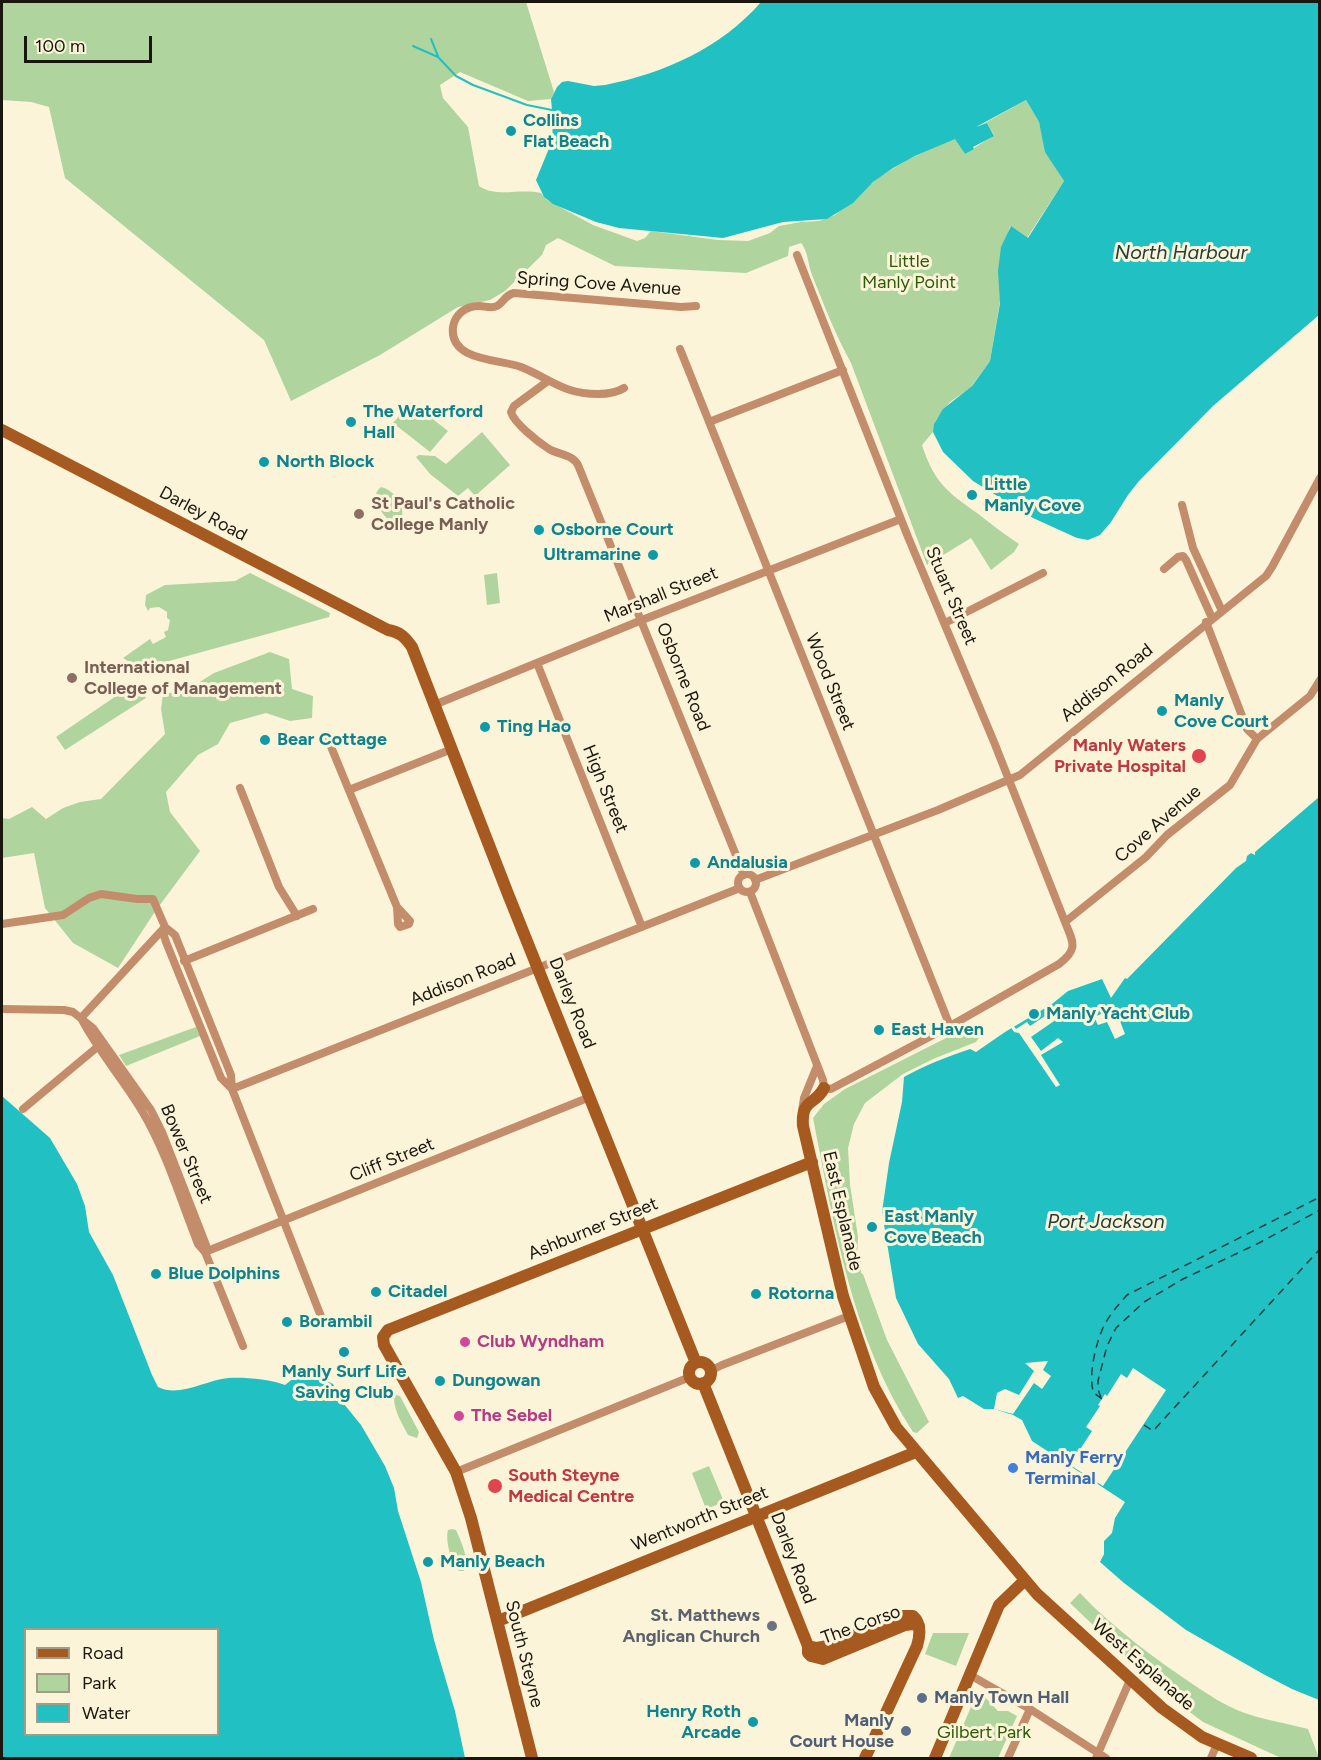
<!DOCTYPE html>
<style>
body{margin:0}
#map{position:relative;width:1321px;height:1760px;overflow:hidden;background:#fcf4d9;font-family:Figtree,sans-serif}
canvas{display:block}
.frame{position:absolute;inset:0;border:3px solid #19160d;pointer-events:none}
.legend{position:absolute;left:24px;top:1628px;width:195px;height:108px;box-sizing:border-box;background:#fcf4d9;border:2px solid #a19b87;margin:0;padding:8px 10px;list-style:none;font-size:18px;color:#19160d}
.legend li{display:flex;align-items:center;gap:12px;height:30px}
.legend b{width:30px;border:2px solid #a19b87}
.scale{position:absolute;left:24px;top:36px;width:128px;height:27px;box-sizing:border-box;border:3px solid #19160d;border-top:0;padding-left:8px;font-size:18px;line-height:21px;white-space:nowrap;color:#19160d;-webkit-text-stroke:4px #fcf4d9;paint-order:stroke}
</style>
<div id="map">
<canvas width="1321" height="1760"></canvas>
<div class="frame"></div>
<ul class="legend">
<li><b style="height:8px;background:#a75a1f"></b>Road</li>
<li><b style="height:16px;background:#b0d49e"></b>Park</li>
<li><b style="height:16px;background:#21c0c2"></b>Water</li>
</ul>
<div class="scale">100 m</div>
</div>
<script>
const g = document.querySelector('canvas').getContext('2d');
g.lineJoin = 'round';
function fillPath(path, color) {
  g.fillStyle = color;
  g.fill(path, 'evenodd');
}
function trace(path, color, width, dash) {
  g.strokeStyle = color;
  g.lineWidth = width;
  g.lineCap = dash ? 'butt' : 'round';
  g.setLineDash(dash || []);
  g.stroke(path);
}
function write(font, color, halo, rows, align = 'center') {
  g.font = font + ' Figtree,sans-serif';
  g.lineWidth = 6;
  g.setLineDash([]);
  g.textBaseline = 'middle';
  g.strokeStyle = halo;
  g.fillStyle = color;
  for (const [text, x, y, turn = 0] of rows) {
    g.save();
    g.translate(x, y);
    g.rotate((+turn || 0) * Math.PI / 180);
    g.textAlign = isNaN(turn) ? turn : align;
    if (halo) g.strokeText(text, 0, 0);
    g.fillText(text, 0, 0);
    g.restore();
  }
}
fillPath(new Path2D(`
 M 2,2 L 526,2 L 554,92 L 551,99 L 528,101 L 460,72 L 440,85 L 443,98 L 468,127 L 479,186 C 496,198 520,188 541,193 L 547,200 L 593,225 L 637,241 L 645,238 L 651,231 L 718,240 L 748,241 L 770,233 L 779,226 L 801,222 L 819,221 L 835,215 L 879,177 L 907,160 L 955,138 L 965,154 L 994,135 L 987,123 L 976,128 L 1026,100 L 1039,122 L 1046,152 L 1064,181 L 1027,238 L 1010,226 L 1000,260 L 1001,295 L 990,361 L 970,388 L 950,402 L 936,420 L 933,432 L 922,445 C 934,482 947,492 977,513 C 991,524 1004,534 1019,544 L 1014,552 L 991,570 L 971,538 L 927,565 L 851,363 C 835,334 824,305 812,275 C 808,265 808,251 801,243 L 789,247 L 788,256 L 746,273 L 615,266 L 558,238 L 546,245 L 542,255 L 505,291 L 490,300 L 458,307 L 380,355 L 291,401 L 264,340 L 65,178 L 49,107 L 31,102 L 2,100 Z
 M 411,402 L 448,431 L 430,452 L 393,423 Z
 M 482,432 L 510,465 L 475,496 L 468,488 L 458,496 L 430,474 L 416,457 L 419,455 L 435,456 L 446,464 Z
 M 381,487 C 395,490 408,509 400,523 L 390,521 C 381,513 368,497 381,487 Z
 M 250,573 L 330,613 L 329,617 L 151,666 L 131,663 L 123,658 L 150,639 L 153,644 L 166,637 L 164,632 L 168,630 L 170,620 L 167,618 L 167,612 L 159,607 L 150,608 L 148,611 L 145,605 L 146,595 L 165,585 L 235,581 Z
 M 497,573 L 500,603 L 487,605 L 484,575 Z
 M 270,652 L 289,659 L 292,689 L 313,696 L 312,718 L 290,721 L 266,713 L 230,723 L 218,744 L 198,755 L 166,792 L 170,812 L 200,851 L 154,913 L 118,968 L 73,943 L 45,908 L 34,853 L 2,858 L 2,818 L 9,819 L 32,807 L 46,819 L 63,808 L 80,802 L 101,799 L 165,734 L 161,709 L 163,694 L 187,690 L 214,673 Z
 M 135,683 L 146,698 L 65,750 L 56,737 Z
 M 196,1027 L 200,1036 L 126,1066 L 119,1055 Z
 M 960,1031 L 976,1031 L 982,1034 L 976,1042 L 933,1059 L 903,1074 L 865,1103 L 854,1124 L 848,1148 L 850,1184 L 858,1237 L 857,1259 L 861,1260 L 861,1273 L 863,1274 L 887,1340 L 929,1422 L 917,1433 L 913,1432 C 852,1339 834,1225 813,1118 L 824,1104 L 845,1089 Z
 M 396,1395 L 400,1396 L 419,1432 L 417,1438 L 408,1435 C 402,1423 394,1411 394,1398 Z
 M 709,1466 L 724,1502 L 706,1509 L 692,1473 Z
 M 452,1529 L 456,1530 C 461,1541 470,1560 464,1571 L 459,1571 C 451,1563 445,1540 448,1530 Z
 M 1080,1593 C 1113,1628 1154,1658 1194,1685 C 1209,1695 1224,1705 1242,1712 C 1263,1720 1286,1723 1308,1729 L 1319,1758 L 1281,1758 L 1203,1722 L 1163,1692 L 1070,1603 Z
 M 933,1633 L 969,1633 L 956,1666 L 925,1654 Z
 M 985,1697 L 998,1711 L 1008,1711 L 1017,1716 L 998,1758 L 949,1758 L 974,1700 Z`), '#b0d49e');
fillPath(new Path2D(`
 M 761,2 L 1319,2 L 1319,315 L 1213,406 L 1139,481 L 1128,495 L 1111,522 L 1100,535 L 1088,540 L 1077,538 L 1033,518 L 973,481 L 943,452 L 933,432 L 934,424 L 943,409 L 972,386 L 990,361 L 1000,303 L 998,271 L 1001,247 L 1011,226 L 1028,238 L 1064,181 L 1045,152 L 1039,122 L 1026,100 L 976,127 L 987,123 L 994,136 L 973,147 L 974,149 L 965,154 L 955,139 L 915,156 L 893,168 L 873,182 L 853,203 L 827,219 L 783,222 L 723,238 L 619,228 L 596,222 L 553,204 L 544,197 L 536,180 L 552,141 L 553,120 L 551,99 L 557,87 L 562,82 L 568,81 L 594,86 L 605,85 C 665,73 721,48 761,2 Z
 M 1319,797 L 1319,1700 L 1292,1689 L 1265,1675 L 1186,1630 L 1124,1583 L 1100,1562 L 1104,1554 L 1104,1541 L 1112,1533 L 1115,1518 L 1125,1502 L 1032,1441 L 1022,1420 L 1013,1415 L 994,1409 L 984,1409 L 963,1396 L 958,1398 L 949,1379 L 918,1344 L 896,1298 L 882,1212 L 889,1163 L 902,1102 L 904,1077 C 925,1065 947,1057 970,1049 L 976,1052 L 1005,1032 L 1052,1004 L 1068,991 L 1102,979 L 1111,998 L 1125,978 L 1127,979 L 1236,868 L 1246,861 L 1247,856 L 1251,853 L 1255,855 L 1255,852 Z
 M 2,1096 L 50,1138 L 77,1184 L 85,1206 L 89,1232 L 113,1275 L 152,1375 L 158,1387 C 179,1398 206,1380 228,1378 C 244,1377 270,1379 285,1385 L 304,1370 L 333,1384 L 344,1404 L 361,1425 L 385,1466 L 394,1488 L 398,1511 L 421,1582 L 434,1640 L 455,1711 L 465,1758 L 2,1758 ZM 26,1630 L 218,1630 L 218,1734 L 26,1734 Z`), '#21c0c2');
fillPath(new Path2D(`
 M 1115,1008 L 1125,1034 L 1115,1039 L 1107,1022 L 1098,1025 L 1094,1017 Z
 M 1051,1012 L 1057,1019 L 1031,1037 L 1041,1051 L 1058,1038 L 1063,1042 L 1041,1055 L 1060,1085 L 1056,1087 L 1019,1033 L 1014,1032 L 1010,1026 L 1013,1025 L 1016,1029 L 1027,1022 L 1030,1026 Z
 M 1048,1361 L 1043,1370 L 1051,1376 L 1042,1389 L 1034,1383 L 1013,1414 L 994,1409 L 997,1393 L 1005,1389 L 1019,1395 L 1034,1371 L 1025,1363 Z
 M 1133,1368 L 1166,1390 L 1103,1486 L 1070,1465 L 1092,1431 L 1086,1427 L 1100,1406 L 1098,1405 L 1105,1394 L 1107,1396 L 1121,1374 L 1127,1378 Z`), '#fcf4d9');
trace(new Path2D(`
 M 431,39 L 438,56
 M 413,46 L 438,57 L 456,76 L 473,85 L 527,105 L 552,110`), '#21c0c2', 2);
trace(new Path2D(`
 M 1101,1398 L 1098,1389 L 1098,1381 L 1107,1346 L 1116,1328 L 1144,1302 L 1183,1279 L 1259,1243 L 1320,1210
 M 1102,1399 L 1094,1393 C 1087,1377 1097,1337 1106,1322 C 1112,1312 1119,1304 1127,1295 L 1320,1197
 M 1144,1425 L 1153,1431 L 1320,1249`), '#253d3d', 1.5, [8, 6]);
trace(new Path2D(`
 M 680,349 L 950,1026
 M 548,381 L 514,406 L 511,412 C 514,423 538,442 549,449 C 559,455 572,454 578,465 L 744,875
 M 624,388 C 616,393 608,394 598,394 C 563,394 551,379 521,367 C 501,359 449,362 453,327 C 455,314 466,306 479,306 C 485,306 491,309 497,306 C 504,302 505,295 514,293 L 681,307 L 696,306
 M 709,422 L 843,370
 M 1182,505 L 1193,548 L 1222,611
 M 1164,569 L 1178,557 L 1183,556 L 1186,560 L 1212,618
 M 1206,622 L 1247,729 L 1257,739 L 1310,696 L 1320,680
 M 945,623 L 1043,573
 M 537,663 L 642,927
 M 434,705 L 642,620 L 901,519
 M 327,737 L 397,907 L 410,921 L 409,924 L 400,927 L 398,924 L 397,907
 M 240,788 L 279,887 L 297,916
 M 349,790 L 452,749
 M738 883a9 9 0 1 1 18 0a9 9 0 1 1-18 0Z
 M 755,880 L 938,810 L 1020,775 L 1266,576 L 1272,567 L 1320,478
 M 750,892 L 823,1080 L 824,1088 L 831,1089 L 950,1026 L 1059,964 C 1079,949 1073,942 1065,922 L 994,742 L 908,537 L 797,255
 M 1065,922 L 1146,857 L 1167,835 L 1230,785 L 1257,739
 M 2,924 L 63,915 L 89,898 L 101,894 L 137,899 L 153,899 L 165,927 L 164,936 L 166,942 L 221,1078 L 232,1089
 M 165,927 L 175,935 L 231,1075 L 232,1089 L 322,1319
 M 184,961 L 313,909
 M 2,1009 L 64,1010 L 73,1012 L 93,1028 L 151,1110 L 162,1132 L 206,1245 L 205,1252
 M 81,1018 C 98,1051 123,1079 142,1111 C 166,1151 181,1201 198,1244 L 205,1252 L 243,1346
 M 81,1018 L 165,927
 M 232,1089 L 740,888
 M 23,1109 L 101,1044
 M 802,1111 L 804,1098 L 817,1066
 M 205,1252 L 590,1097
 M 710,1371 L 722,1365 L 849,1316
 M 456,1472 L 690,1377
 M 970,1675 L 1030,1709 L 1106,1758
 M 1008,1758 L 1030,1709
 M 1096,1758 L 1130,1680
 M 1211,1758 L 1217,1744`), '#c38d6b', 8);
trace(new Path2D(`
 M 2,430 L 388,630 C 400,632 405,637 412,647 L 508,894 L 696,1363
 M 824,1088 C 815,1106 801,1098 803,1126 L 843,1296 L 874,1387 L 896,1427 L 1037,1594 L 1162,1708 L 1202,1737 L 1251,1758
 M689 1373a11 11 0 1 1 22 0a11 11 0 1 1-22 0Z
 M 703,1383 L 808,1646 L 808,1653 L 811,1656 L 823,1659 L 905,1625 L 913,1624 L 919,1626
 M 498,1621 L 916,1452
 M 808,1646 L 817,1648 L 828,1646 L 903,1616 L 913,1616 C 922,1624 920,1636 917,1646 L 865,1758
 M 532,1758 L 471,1518 L 456,1472 L 384,1345 L 383,1337 L 388,1330 L 812,1162
 M 935,1758 L 999,1605 L 1024,1581`), '#a75a1f', 12);
for (const [x, y, r, color] of [
 [511,131,6,"#0f9aa8"],
 [351,422,6,"#0f9aa8"],
 [264,462,6,"#0f9aa8"],
 [972,495,6,"#0f9aa8"],
 [359,514,6,"#8d6e63"],
 [539,530,6,"#0f9aa8"],
 [653,555,6,"#0f9aa8"],
 [72,678,6,"#8d6e63"],
 [1162,711,6,"#0f9aa8"],
 [485,727,6,"#0f9aa8"],
 [265,740,6,"#0f9aa8"],
 [1199,756,8,"#e0444e"],
 [695,863,6,"#0f9aa8"],
 [1034,1014,6,"#0f9aa8"],
 [879,1030,6,"#0f9aa8"],
 [872,1227,6,"#0f9aa8"],
 [156,1274,6,"#0f9aa8"],
 [376,1292,6,"#0f9aa8"],
 [756,1294,6,"#0f9aa8"],
 [287,1322,6,"#0f9aa8"],
 [465,1342,6,"#d1479c"],
 [344,1352,6,"#0f9aa8"],
 [440,1381,6,"#0f9aa8"],
 [459,1416,6,"#d1479c"],
 [1013,1468,6,"#3f7fe0"],
 [495,1486,8,"#e0444e"],
 [428,1562,6,"#0f9aa8"],
 [772,1626,6,"#6b7280"],
 [922,1698,6,"#5c6f8a"],
 [753,1722,6,"#0f9aa8"],
 [906,1731,6,"#5c6f8a"]
]) {
  const dot = new Path2D();
  dot.arc(x, y, r, 0, 2 * Math.PI);
  g.fillStyle = color;
  g.fill(dot);
  trace(dot, '#fcf4d9', 2);
}
write('bold 18px', '#0d838f', '#fcf4d9', [
 ["Collins",523,121],
 ["Flat Beach",523,142],
 ["The Waterford",363,412],
 ["Hall",363,433],
 ["North Block",276,462],
 ["Little",984,485],
 ["Manly Cove",984,506],
 ["Osborne Court",551,530],
 ["Ultramarine",641,555,"right"],
 ["Manly",1174,701],
 ["Cove Court",1174,722],
 ["Ting Hao",497,727],
 ["Bear Cottage",277,740],
 ["Andalusia",707,863],
 ["Manly Yacht Club",1046,1014],
 ["East Haven",891,1030],
 ["East Manly",884,1217],
 ["Cove Beach",884,1238],
 ["Blue Dolphins",168,1274],
 ["Citadel",388,1292],
 ["Rotorna",768,1294],
 ["Borambil",299,1322],
 ["Manly Surf Life",344,1372,"center"],
 ["Saving Club",344,1393,"center"],
 ["Dungowan",452,1381],
 ["Manly Beach",440,1562],
 ["Henry Roth",741,1712,"right"],
 ["Arcade",741,1733,"right"]
], 'left');
write('18px', '#2c5b07', '#fcf4d9', [
 ["Little",909,262],
 ["Manly Point",909,283],
 ["Gilbert Park",984,1733]
]);
write('18px', '#19160d', '#fcf4d9', [
 ["Spring Cove Avenue",599,284,4],
 ["Darley Road",203,514,28],
 ["Marshall Street",661,595,-22],
 ["Stuart Street",951,596,67],
 ["Osborne Road",683,677,68],
 ["Wood Street",830,682,68],
 ["Addison Road",1107,683,-39],
 ["High Street",605,789,68],
 ["Cove Avenue",1158,824,-41],
 ["Addison Road",463,980,-22],
 ["Darley Road",572,1003,68],
 ["Bower Street",186,1154,67],
 ["Cliff Street",392,1160,-22],
 ["East Esplanade",842,1211,77],
 ["Ashburner Street",593,1229,-22],
 ["Wentworth Street",700,1519,-22],
 ["Darley Road",793,1558,69],
 ["The Corso",861,1625,-20],
 ["South Steyne",524,1654,76],
 ["West Esplanade",1143,1665,41]
]);
write('bold 18px', '#785e54', '#fcf4d9', [
 ["St Paul's Catholic",371,504],
 ["College Manly",371,525],
 ["International",84,668],
 ["College of Management",84,689]
], 'left');
write('bold 18px', '#be3a42', '#fcf4d9', [
 ["Manly Waters",1186,746],
 ["Private Hospital",1186,767],
 ["South Steyne",508,1476,"left"],
 ["Medical Centre",508,1497,"left"]
], 'right');
write('bold 18px', '#b23c85', '#fcf4d9', [
 ["Club Wyndham",477,1342],
 ["The Sebel",471,1416]
], 'left');
write('bold 18px', '#366cbe', '#fcf4d9', [
 ["Manly Ferry",1025,1458],
 ["Terminal",1025,1479]
], 'left');
write('bold 18px', '#5b616d', '#fcf4d9', [
 ["St. Matthews",760,1616],
 ["Anglican Church",760,1637]
], 'right');
write('bold 18px', '#4e5e75', '#fcf4d9', [
 ["Manly Town Hall",934,1698],
 ["Manly",894,1721,"right"],
 ["Court House",894,1742,"right"]
], 'left');
write('italic 20px', '#253d3d', '#fcf4d9', [
 ["North Harbour",1181,253],
 ["Port Jackson",1106,1222]
]);
</script>
